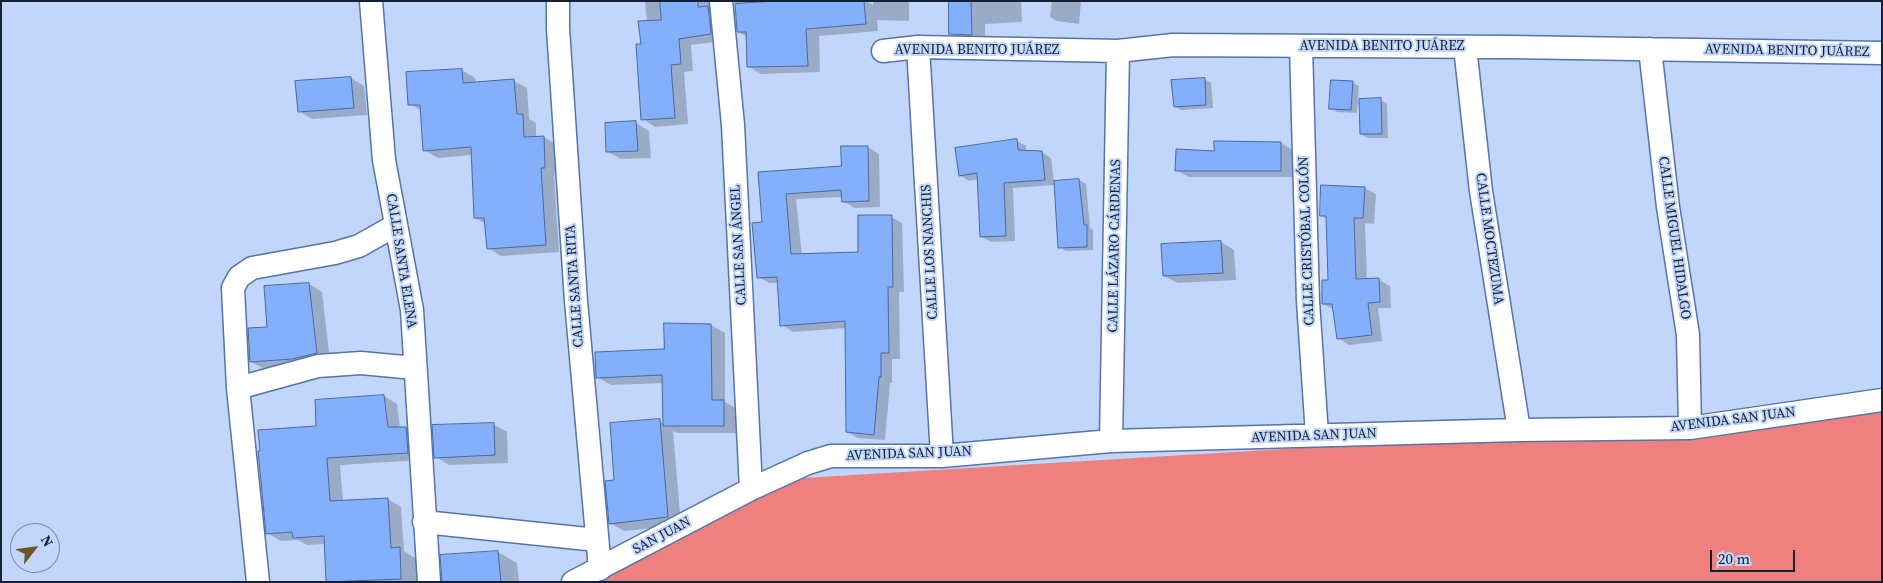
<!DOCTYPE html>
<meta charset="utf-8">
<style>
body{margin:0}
#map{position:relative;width:1883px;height:583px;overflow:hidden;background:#c1d6fa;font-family:"Source Serif 4",serif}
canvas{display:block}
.frame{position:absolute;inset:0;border:2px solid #132036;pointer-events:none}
.north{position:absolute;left:10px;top:523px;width:50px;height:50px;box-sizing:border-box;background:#c1d6fa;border:1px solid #7b8dac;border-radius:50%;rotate:60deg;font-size:14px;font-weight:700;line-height:20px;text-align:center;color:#132036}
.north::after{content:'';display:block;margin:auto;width:18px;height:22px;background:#6f5527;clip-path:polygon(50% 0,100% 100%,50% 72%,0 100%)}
.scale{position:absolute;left:1710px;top:550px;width:85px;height:22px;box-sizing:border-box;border:2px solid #132036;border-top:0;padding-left:6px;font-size:15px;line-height:18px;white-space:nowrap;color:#132036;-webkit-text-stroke:4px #c1d6fa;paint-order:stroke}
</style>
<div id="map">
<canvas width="1883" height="583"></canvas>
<div class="frame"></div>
<div class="north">N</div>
<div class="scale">20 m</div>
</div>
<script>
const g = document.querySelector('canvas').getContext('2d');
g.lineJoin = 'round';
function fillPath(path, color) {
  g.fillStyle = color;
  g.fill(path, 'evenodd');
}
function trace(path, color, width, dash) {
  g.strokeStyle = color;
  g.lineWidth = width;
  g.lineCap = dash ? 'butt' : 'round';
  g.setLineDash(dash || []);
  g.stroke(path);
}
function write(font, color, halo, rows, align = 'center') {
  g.font = font + ' "Source Serif 4",serif';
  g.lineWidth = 4;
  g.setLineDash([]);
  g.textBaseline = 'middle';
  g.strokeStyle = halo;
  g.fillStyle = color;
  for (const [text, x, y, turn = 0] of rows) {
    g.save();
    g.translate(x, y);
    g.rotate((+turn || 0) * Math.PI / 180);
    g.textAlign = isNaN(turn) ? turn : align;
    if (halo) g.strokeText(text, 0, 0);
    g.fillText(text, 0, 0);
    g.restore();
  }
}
fillPath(new Path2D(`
 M 1882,413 L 1882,582 L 568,582 L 803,478 Z`), '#ee8080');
fillPath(new Path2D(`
 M 645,1 L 723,1 L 723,41 L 691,45 L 693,71 L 684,72 L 688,124 L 655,127 L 643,119 L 642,45 L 647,22 Z
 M 735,1 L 866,1 L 873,5 L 873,1 L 909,1 L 909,21 L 877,20 L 878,31 L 819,36 L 820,72 L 761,74 L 749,67 L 748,37 L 738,32 Z
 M 950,1 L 1021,1 L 1022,22 L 985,24 L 985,42 L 964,42 L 951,34 Z
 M 1052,1 L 1081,1 L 1079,24 L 1057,21 L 1050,17 Z
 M 462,70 L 475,78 L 476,83 L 514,81 L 527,88 L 529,119 L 536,123 L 536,138 L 544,137 L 557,145 L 558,174 L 554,175 L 559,252 L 501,256 L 488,248 L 486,224 L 475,218 L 473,155 L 438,158 L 424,150 L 422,111 L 410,104 L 407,74 Z
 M 351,78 L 364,86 L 367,115 L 312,119 L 299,111 Z
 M 1204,79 L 1211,83 L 1213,108 L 1181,110 L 1175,106 Z
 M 1352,82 L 1359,86 L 1357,113 L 1337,112 L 1331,108 Z
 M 1381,100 L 1387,104 L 1388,138 L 1368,138 L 1361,134 Z
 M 636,123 L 649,131 L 651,158 L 621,159 L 608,152 Z
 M 1017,141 L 1026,146 L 1026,152 L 1042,152 L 1051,158 L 1054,182 L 1079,180 L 1086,184 L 1090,228 L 1093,230 L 1093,250 L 1066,251 L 1059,247 L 1055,185 L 1013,188 L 1015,241 L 991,242 L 982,237 L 978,179 L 969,181 L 960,175 Z
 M 1281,143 L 1293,150 L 1293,177 L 1189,177 L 1176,170 L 1215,153 Z
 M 868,147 L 879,154 L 880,207 L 854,208 L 843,201 L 843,197 L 796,199 L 802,255 L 859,253 L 891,217 L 902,223 L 904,292 L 899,292 L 900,359 L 892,359 L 892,383 L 890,383 L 885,440 L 858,438 L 847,432 L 846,328 L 793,332 L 782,325 L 779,283 L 769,283 L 758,277 L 763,223 L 759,173 L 843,168 Z
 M 1364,188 L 1376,194 L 1374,224 L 1365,223 L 1367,280 L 1379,280 L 1390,286 L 1391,308 L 1378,308 L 1382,341 L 1349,345 L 1338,338 L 1334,310 L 1324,304 L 1329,281 L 1326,218 L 1321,215 Z
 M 1221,242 L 1234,250 L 1236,280 L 1178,283 L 1164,276 Z
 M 309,284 L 322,292 L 330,360 L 265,369 L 251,362 L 269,328 Z
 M 665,325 L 711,325 L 725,333 L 725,402 L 737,409 L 737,433 L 678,433 L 673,431 L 681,525 L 624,531 L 610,523 L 615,481 L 659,421 L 664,423 L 664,383 L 611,385 L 597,377 L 665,350 Z
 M 384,396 L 397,404 L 400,428 L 406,428 L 419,436 L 421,460 L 340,465 L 343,501 L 388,499 L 401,507 L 404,551 L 427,566 L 428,582 L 328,582 L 325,544 L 307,545 L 298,540 L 281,541 L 267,533 L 318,427 Z
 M 493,424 L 507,432 L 508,463 L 449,465 L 436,457 Z
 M 498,552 L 517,563 L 519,582 L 453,582 Z`), '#0003');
const building = new Path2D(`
 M 660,1 L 698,1 L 698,7 L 708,6 L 711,34 L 679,39 L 681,64 L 671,65 L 675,118 L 641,120 L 636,44 L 641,44 L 638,21 L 661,20 Z
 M 775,1 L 864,1 L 866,24 L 806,29 L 808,66 L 747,67 L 746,32 L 737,32 L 735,4 Z
 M 949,1 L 971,1 L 972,35 L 949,34 Z
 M 462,69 L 463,83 L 514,79 L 517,114 L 523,114 L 524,137 L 544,136 L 545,168 L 541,168 L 546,245 L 487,249 L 484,218 L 474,218 L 471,147 L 423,151 L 420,105 L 408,105 L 406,72 Z
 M 351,77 L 354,108 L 298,112 L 295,81 Z
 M 1205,78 L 1206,105 L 1174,107 L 1171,80 Z
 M 1331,80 L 1353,81 L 1351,110 L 1329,109 Z
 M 1381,98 L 1382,134 L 1360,134 L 1359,99 Z
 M 636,121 L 638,151 L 606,152 L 605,123 Z
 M 1017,139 L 1018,150 L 1042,151 L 1045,180 L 1004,183 L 1006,236 L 980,237 L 977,173 L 959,176 L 955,148 Z
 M 1214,141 L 1281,142 L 1281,171 L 1175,171 L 1176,149 L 1214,151 Z
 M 841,146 L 868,146 L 869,201 L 842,202 L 841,190 L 786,194 L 791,254 L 858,252 L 858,215 L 892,215 L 893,287 L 888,287 L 889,353 L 881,353 L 881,377 L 879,377 L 874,435 L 846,432 L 845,321 L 780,326 L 777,277 L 757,278 L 752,223 L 762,222 L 758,172 L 841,166 Z
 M 1079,179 L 1084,225 L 1087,225 L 1087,247 L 1058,248 L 1054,181 Z
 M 1321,185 L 1365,187 L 1363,218 L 1354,218 L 1356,279 L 1379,278 L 1380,302 L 1368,303 L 1372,335 L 1337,339 L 1332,304 L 1322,304 L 1322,280 L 1328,280 L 1326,216 L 1320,216 Z
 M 1221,241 L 1223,273 L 1163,276 L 1161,244 Z
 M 309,283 L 317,353 L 292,359 L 250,362 L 248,328 L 267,327 L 264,286 Z
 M 664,323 L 711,324 L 712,400 L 724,400 L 724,426 L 663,426 L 662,375 L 596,378 L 595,352 L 664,349 Z
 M 384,395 L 388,427 L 406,427 L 408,453 L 327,458 L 330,501 L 388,498 L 391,548 L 400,547 L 401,579 L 326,582 L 324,536 L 293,538 L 292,532 L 266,534 L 258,451 L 260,451 L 258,430 L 316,426 L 315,400 Z
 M 660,419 L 668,517 L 609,524 L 605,481 L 614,480 L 610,423 Z
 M 494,423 L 495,455 L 434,458 L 432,425 Z
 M 498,551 L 501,582 L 442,582 L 440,555 Z`);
fillPath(building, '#83affb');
trace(building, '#4a699f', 1);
const minor = new Path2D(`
 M 371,1 L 384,160 L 412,310 L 429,582
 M 558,1 L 558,28 L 576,301 L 600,569
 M 721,1 L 733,125 L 751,489
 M 1301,46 L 1308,301 L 1317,435
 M 918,47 L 942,456
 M 1465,47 L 1481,191 L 1519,430
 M 1650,49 L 1668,207 L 1688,335 L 1690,428
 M 883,51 L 918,47 L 1118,51 L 1173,45 L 1511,47 L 1882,53
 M 238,388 L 318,366 L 361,363 L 415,368
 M 1111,441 L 1118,51
 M 424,522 L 597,540
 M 258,582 L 238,388 L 233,288 L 239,277 L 252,268 L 335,253 L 359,246 L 396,225
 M 573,582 L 751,489 L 808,463 L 831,456 L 942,456 L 1111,441 L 1519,430 L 1690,428 L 1882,400`);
trace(minor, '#5474aa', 25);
trace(minor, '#fff', 22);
write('14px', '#132036', '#c1d6fa', [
 ["AVENIDA BENITO JUÁREZ",1382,46],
 ["AVENIDA BENITO JUÁREZ",977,50],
 ["AVENIDA BENITO JUÁREZ",1787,51,1],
 ["CALLE MIGUEL HIDALGO",1674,238,82],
 ["CALLE MOCTEZUMA",1489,239,82],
 ["CALLE CRISTÓBAL COLÓN",1307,241,-92],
 ["CALLE SAN ÁNGEL",739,245,-93],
 ["CALLE LÁZARO CÁRDENAS",1115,246,-89],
 ["CALLE LOS NANCHIS",930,252,-93],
 ["CALLE SANTA ELENA",401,261,81],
 ["CALLE SANTA RITA",575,286,-94],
 ["AVENIDA SAN JUAN",1733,420,-7],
 ["AVENIDA SAN JUAN",1314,436,-2],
 ["AVENIDA SAN JUAN",909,454,-2],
 ["SAN JUAN",662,536,-28]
]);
</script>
